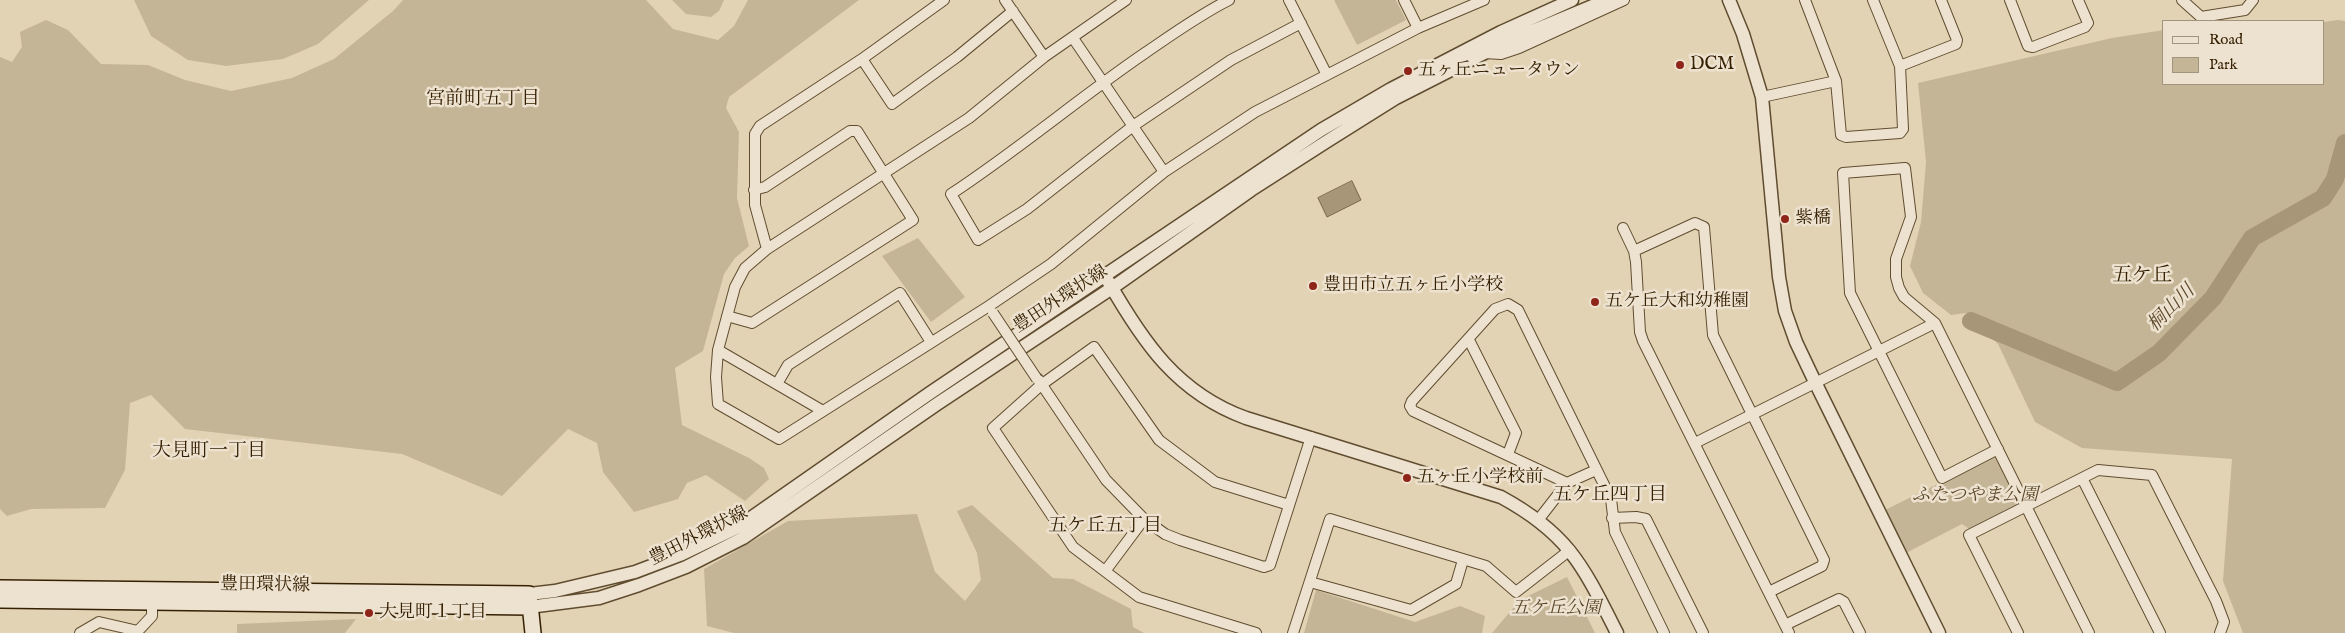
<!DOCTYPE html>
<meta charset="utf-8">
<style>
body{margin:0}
#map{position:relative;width:2345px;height:633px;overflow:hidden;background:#e3d3b5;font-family:"IM FELL English",serif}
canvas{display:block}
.legend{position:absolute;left:2162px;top:20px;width:162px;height:65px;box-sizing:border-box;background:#ede2cf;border:1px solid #a3947d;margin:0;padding:6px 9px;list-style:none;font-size:15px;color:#352003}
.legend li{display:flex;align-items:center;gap:10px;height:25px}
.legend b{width:25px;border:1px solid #a3947d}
</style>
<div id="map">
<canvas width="2345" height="633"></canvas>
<ul class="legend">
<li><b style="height:6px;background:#ede2cf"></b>Road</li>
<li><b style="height:14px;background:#c5b597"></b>Park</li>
</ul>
</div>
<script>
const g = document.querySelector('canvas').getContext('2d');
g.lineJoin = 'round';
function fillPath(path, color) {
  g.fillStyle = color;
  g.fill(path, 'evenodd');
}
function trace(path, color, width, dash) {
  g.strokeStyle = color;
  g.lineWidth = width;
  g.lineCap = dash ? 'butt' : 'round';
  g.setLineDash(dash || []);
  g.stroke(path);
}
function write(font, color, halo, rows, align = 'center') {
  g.font = font + ' "IM FELL English","Noto Serif JP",serif';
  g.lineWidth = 5;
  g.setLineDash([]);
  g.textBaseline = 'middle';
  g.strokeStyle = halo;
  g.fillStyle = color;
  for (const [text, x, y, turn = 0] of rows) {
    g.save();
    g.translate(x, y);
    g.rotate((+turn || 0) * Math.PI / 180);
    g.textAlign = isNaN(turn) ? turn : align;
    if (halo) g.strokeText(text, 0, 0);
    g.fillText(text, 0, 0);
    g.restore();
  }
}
fillPath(new Path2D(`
 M 134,0 L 369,0 L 318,44 L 283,59 L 226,66 L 188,60 L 151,36 Z
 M 403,0 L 646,0 L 673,29 L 718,40 L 734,26 L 748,0 L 859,0 L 729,97 L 726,108 L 739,132 L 737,198 L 749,246 L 735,258 L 724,274 L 703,351 L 675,368 L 682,425 L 749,458 L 764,468 L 769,479 L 745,501 L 706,475 L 687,483 L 678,499 L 634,512 L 603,472 L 597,443 L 568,429 L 502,496 L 402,454 L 185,429 L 151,395 L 130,403 L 125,470 L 105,508 L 31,509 L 7,516 L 0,509 L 0,57 L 12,62 L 22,47 L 20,32 L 46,20 L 68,30 L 101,64 L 148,65 L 185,80 L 231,91 L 292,78 L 334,59 L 393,11 Z
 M 672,0 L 724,0 L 719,11 L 711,17 L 686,14 Z
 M 1334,0 L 1396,0 L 1406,20 L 1357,45 Z
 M 2338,20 L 2345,21 L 2345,633 L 2243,633 L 2223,581 L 2232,459 L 2082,448 L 2035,422 L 1998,344 L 1966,313 L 1951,315 L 1923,293 L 1910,266 L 1921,222 L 1926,162 L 1918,83 L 2112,38 L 2164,30 L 2164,84 L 2324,84 L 2324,22 Z
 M 918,238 L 965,297 L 931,322 L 882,256 Z
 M 1996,455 L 2021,504 L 1971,530 L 1962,524 L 1906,553 L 1885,510 Z
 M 972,505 L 1053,578 L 1073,579 L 1131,609 L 1133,627 L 1144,633 L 734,633 L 707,626 L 704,569 L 788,521 L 917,514 L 935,572 L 965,601 L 981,580 L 977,553 L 957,511 Z
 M 1567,577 L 1595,633 L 1492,633 L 1520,600 Z
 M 1316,590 L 1415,622 L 1460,606 L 1485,616 L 1482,633 L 1304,633 Z
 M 356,619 L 345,633 L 237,633 L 237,624 Z`), '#c5b597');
const water = new Path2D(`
 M 1352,181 L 1361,200 L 1327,217 L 1318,198 Z`);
fillPath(water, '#a89678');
trace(water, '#7a6749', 1);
trace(new Path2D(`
 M 1971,321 L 2117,382 L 2159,353 L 2213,298 L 2252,238 L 2323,198 L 2335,179 L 2345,143`), '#a89678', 18);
const minor = new Path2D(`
 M 1005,0 L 1044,57
 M 1126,0 L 1044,57 L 969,118 L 767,249 L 745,268 L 735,287 L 718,350 L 716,377 L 718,404 L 779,439 L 989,306 L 1051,264 L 1164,172 L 1255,112 L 1418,28 L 1484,0
 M 1229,0 C 1199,15 1173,34 1145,53 C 1079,98 1018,150 951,194 L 978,240 L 1027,209 L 1133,126 L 1231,60 L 1301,23
 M 1289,0 L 1327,75
 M 1404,0 L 1418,28
 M 1805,0 L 1836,81 L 1841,135 L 1846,137 L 1900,133 L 1903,129 L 1900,66 L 1873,0
 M 2010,0 L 2028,46 L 2033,47 L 2085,27 L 2088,23 L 2078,0
 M 2182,0 L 2201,17 L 2245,10 L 2253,0
 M 1073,38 L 1164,172
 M 1484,53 L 1501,54 L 1519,48 L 1624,0
 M 862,59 L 892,104 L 957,57 L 1013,11
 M 1900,66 L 1956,44 L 1957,40 L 1941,0
 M 1762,97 L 1836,81
 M 1623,228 L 1634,251 L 1636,262 L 1640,332 L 1643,341 L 1789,633
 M 767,249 L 755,205 L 755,134 L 760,126 L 862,59 L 944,0
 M 1634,251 L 1695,223 L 1704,227 L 1713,335 L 1824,560 L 1822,566 L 1769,592
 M 727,316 L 752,323 L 913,220 L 857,131 L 850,131 L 765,187 L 754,190
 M 1469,340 L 1516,433 L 1508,454
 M 718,350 L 823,411
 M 1038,379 L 1106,480 L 1144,519 L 1165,534 L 1180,540 L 1264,567 L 1270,565 L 1311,437
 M 777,384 L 788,365 L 900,293 L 931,342
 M 1695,443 L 1935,323
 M 1998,449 L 1942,478 L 1850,293 L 1843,173 L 1905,168 L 1911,217 L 1896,259 L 1896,277 L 1899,288 L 1904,297 L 1935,323 L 2089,633
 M 1596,470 L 1567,483 L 1413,411 L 1410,406 L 1412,401 L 1495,309 L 1508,304 L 1518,310 L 1611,499 L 1615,532 L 1664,633
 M 2082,478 L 2160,633
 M 1612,518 L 1636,517 L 1646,519 L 1703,633
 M 1539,519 L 1567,483
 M 1106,570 L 1144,519
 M 1310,582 L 1411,610 L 1456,584 L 1463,560
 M 1785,625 L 1839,599 L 1844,602 L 1860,633
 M 80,633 L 99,622 L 138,631 L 152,616 L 152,597
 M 1256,633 L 1139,597 L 1073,547 L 993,428 L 1041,385 L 1094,347 L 1159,440 L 1215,482 L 1289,505
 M 1293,633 L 1330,519 L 1486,566 L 1516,592 L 1570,550
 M 2018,633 L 1969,535 L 2098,470 L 2152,475 L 2216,601 L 2224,622 L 2220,633`);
const tertiary = new Path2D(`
 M 1729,0 L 1743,34 L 1762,97 L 1779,277 L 1785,311 L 1796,342 L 1815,382 L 1939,633
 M 1108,281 C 1143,342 1177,393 1246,418 L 1501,497 C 1569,534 1583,566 1617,633
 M 529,594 L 555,591 L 635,572 L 680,555 L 738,527 L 930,393 L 1321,130 L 1391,89 L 1501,32 L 1572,0
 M 529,607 L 599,598 L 639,585 L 686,567 L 743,538 L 937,404 L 1112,288 L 1251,190 L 1329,140 L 1396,98 L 1506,42 L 1607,0`);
const secondary = new Path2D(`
 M 0,588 L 529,594 L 533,633
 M 0,600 L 529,607`);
trace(minor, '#604d30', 12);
trace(tertiary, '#604d30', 15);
trace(secondary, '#352003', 18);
trace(minor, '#ede2cf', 10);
trace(tertiary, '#ede2cf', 12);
trace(secondary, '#ede2cf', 15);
const minorBridge = new Path2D(`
 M 993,313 L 1037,379`);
trace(minorBridge, '#604d30', 12, []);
trace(minorBridge, '#ede2cf', 10);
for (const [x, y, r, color] of [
 [1680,65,5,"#8f2418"],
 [1408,71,5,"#8f2418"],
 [1785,219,5,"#8f2418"],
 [1313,286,5,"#8f2418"],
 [1595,302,5,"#8f2418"],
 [1407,478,5,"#8f2418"],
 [369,613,5,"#8f2418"]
]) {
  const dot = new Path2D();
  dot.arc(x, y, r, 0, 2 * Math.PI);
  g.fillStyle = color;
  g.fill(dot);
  trace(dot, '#ede2cf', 2);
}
write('18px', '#352003', '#ede2cf', [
 ["DCM",1690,65],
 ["五ヶ丘ニュータウン",1418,71],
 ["紫橋",1795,219],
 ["豊田市立五ヶ丘小学校",1323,286],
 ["五ケ丘大和幼稚園",1605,302],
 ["五ヶ丘小学校前",1417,478],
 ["大見町１丁目",379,613]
], 'left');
write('18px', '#352003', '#ede2cf', [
 ["豊田外環状線",1061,300,-33],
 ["豊田外環状線",699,537,-27],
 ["豊田環状線",265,586,1]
]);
write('italic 18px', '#594528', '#ede2cf', [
 ["ふたつやま公園",1975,496],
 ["五ケ丘公園",1556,609]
]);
write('19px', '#352003', '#ede2cf', [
 ["宮前町五丁目",483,100],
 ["大見町一丁目",209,452],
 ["五ケ丘四丁目",1610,496],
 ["五ケ丘五丁目",1105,527]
]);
write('italic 19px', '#5d492c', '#ede2cf', [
 ["桐山川",2172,309,-45]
]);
write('20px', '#352003', '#ede2cf', [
 ["五ケ丘",2142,277]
]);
</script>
